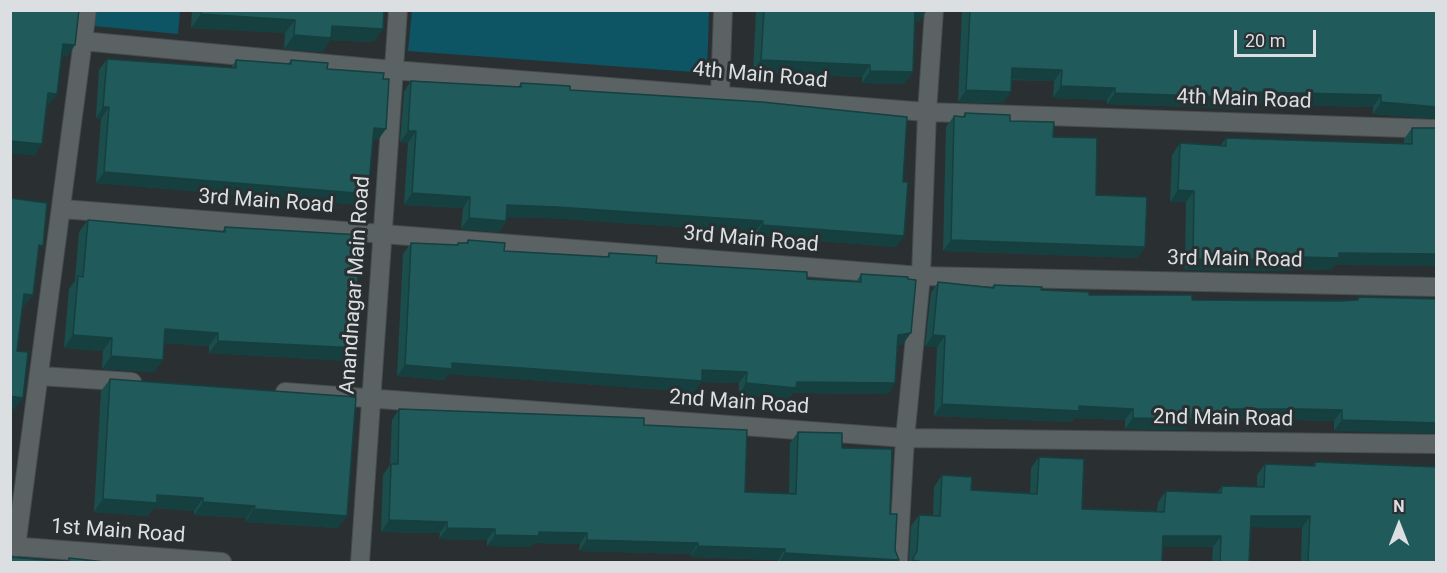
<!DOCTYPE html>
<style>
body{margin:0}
#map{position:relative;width:1447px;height:573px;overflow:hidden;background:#2a3032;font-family:Roboto,sans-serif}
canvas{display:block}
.frame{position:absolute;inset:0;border:12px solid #dbdfe1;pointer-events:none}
.north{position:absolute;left:1369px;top:495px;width:60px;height:60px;-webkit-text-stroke:4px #2a3032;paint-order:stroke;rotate:0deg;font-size:16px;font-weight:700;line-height:24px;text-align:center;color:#dbdfe1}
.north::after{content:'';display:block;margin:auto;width:21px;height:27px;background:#dbdfe1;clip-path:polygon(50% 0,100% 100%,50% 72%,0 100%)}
.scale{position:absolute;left:1234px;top:30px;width:82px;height:27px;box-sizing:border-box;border:3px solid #dbdfe1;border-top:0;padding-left:8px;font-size:18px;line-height:21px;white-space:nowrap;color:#dbdfe1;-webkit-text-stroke:4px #2a3032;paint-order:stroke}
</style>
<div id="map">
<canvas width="1447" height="573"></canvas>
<div class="frame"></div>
<div class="north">N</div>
<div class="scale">20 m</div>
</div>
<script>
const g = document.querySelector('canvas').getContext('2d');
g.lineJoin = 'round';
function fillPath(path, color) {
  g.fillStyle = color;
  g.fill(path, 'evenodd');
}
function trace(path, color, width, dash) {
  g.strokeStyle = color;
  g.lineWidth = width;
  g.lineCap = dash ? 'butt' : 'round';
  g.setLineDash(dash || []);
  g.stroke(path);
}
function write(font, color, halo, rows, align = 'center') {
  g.font = font + ' Roboto,sans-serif';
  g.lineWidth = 6;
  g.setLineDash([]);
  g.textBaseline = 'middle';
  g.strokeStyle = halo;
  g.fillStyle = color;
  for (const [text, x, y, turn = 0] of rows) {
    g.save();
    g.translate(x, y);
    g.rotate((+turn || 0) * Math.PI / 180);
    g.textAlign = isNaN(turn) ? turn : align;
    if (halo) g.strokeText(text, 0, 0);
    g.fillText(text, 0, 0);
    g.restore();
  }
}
fillPath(new Path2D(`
 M 96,11 L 180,11 L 178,34 L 94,26 Z
 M 412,11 L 709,11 L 707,73 L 408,51 Z`), '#0d5465');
const minor = new Path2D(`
 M 82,41 L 393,70 L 927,112 L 1436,129
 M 720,95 L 723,10
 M 63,209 L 921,276 L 1436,287
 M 40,376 L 132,382
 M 285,392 L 905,438 L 1436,444
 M 10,546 L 222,562
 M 16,547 L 87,10
 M 360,562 L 398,10
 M 898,562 L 905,438 L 921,276 L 927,112 L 934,10`);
trace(minor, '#464c4d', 20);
trace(minor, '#5b6264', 18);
fillPath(new Path2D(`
 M 192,10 L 384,10 L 374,42 L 330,40 L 322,52 L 284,49 L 285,33 L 191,28 Z
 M 756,10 L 927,10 L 919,21 L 914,21 L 913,72 L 904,84 L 862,83 L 862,77 L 753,73 Z
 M 962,10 L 1437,10 L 1437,119 L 1373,114 L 1373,107 L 1254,104 L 1250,109 L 1107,104 L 1107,100 L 1053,98 L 1054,81 L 1012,80 L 1003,103 L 958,102 Z
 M 107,59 L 231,68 L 236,60 L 288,64 L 291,60 L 327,69 L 378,140 L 373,140 L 361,205 L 96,183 L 101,119 L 96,118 L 99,70 Z
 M 411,81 L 518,87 L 521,83 L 570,90 L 896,247 L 755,236 L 755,232 L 550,218 L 507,217 L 506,221 L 499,232 L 461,229 L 463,208 L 404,205 L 408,143 L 400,142 L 404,92 Z
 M 965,113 L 1010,121 L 1053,137 L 1096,195 L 1145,247 L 1137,258 L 943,251 L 946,127 L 954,116 L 963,116 Z
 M 1412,128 L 1437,128 L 1331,270 L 1293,269 L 1291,271 L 1185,270 L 1186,202 L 1170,202 L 1172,155 L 1180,143 L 1221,145 L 1226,138 L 1404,144 L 1404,139 Z
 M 88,220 L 222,232 L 225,227 L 356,298 L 358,348 L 349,361 L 209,353 L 209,346 L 164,343 L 154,372 L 102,369 L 103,351 L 64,348 L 69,289 L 75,281 L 79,232 Z
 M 468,240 L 504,251 L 607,257 L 609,253 L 656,263 L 807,279 L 856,282 L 861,274 L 903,344 L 897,345 L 895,383 L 888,394 L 793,393 L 789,399 L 739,395 L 739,383 L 701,382 L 694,392 L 448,374 L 444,380 L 397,376 L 403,254 L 411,243 L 456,245 L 458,243 L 466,243 Z
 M 938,282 L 992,287 L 994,285 L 1089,295 L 1192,300 L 1356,300 L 1359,297 L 1437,299 L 1334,431 L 1334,421 L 1294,420 L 1219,420 L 1215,425 L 1187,425 L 1184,430 L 1125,429 L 1125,420 L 1075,418 L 1071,422 L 934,416 L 937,347 L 925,346 L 931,293 Z
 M 110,379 L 338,528 L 245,522 L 246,518 L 194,515 L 194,511 L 154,508 L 148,516 L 94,512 L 101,391 Z
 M 399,409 L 644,425 L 745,492 L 789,494 L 790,443 L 798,432 L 842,448 L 890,514 L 895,550 L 899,560 L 897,562 L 777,562 L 778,560 L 690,557 L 691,554 L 579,551 L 580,544 L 534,543 L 531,547 L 487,546 L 487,540 L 439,539 L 440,533 L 381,532 L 383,475 L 390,465 L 392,420 Z
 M 1039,457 L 1082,509 L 1157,511 L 1158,502 L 1166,491 L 1217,493 L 1222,486 L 1257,487 L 1257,475 L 1265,464 L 1313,466 L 1315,462 L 1437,562 L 1301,562 L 1302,528 L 1251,527 L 1249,562 L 1212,562 L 1213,547 L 1163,547 L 1162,562 L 909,562 L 911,526 L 919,515 L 933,515 L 934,487 L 942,475 L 971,490 L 1030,493 L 1031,468 Z`), '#1c4d4d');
fillPath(new Path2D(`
 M 914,10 L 927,10 L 919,21 L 906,21 Z
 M 201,14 L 295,20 L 285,33 L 191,28 Z
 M 332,26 L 383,29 L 374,42 L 330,40 L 322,52 L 284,49 L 294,35 Z
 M 63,44 L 75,45 L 67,57 L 54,55 Z
 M 761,60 L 870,65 L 862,77 L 753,73 Z
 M 1012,68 L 1062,70 L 1054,81 L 1004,79 Z
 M 870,71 L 913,72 L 904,84 L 862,83 Z
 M 1061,86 L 1115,88 L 1107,100 L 1053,98 Z
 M 966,90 L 1011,92 L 1003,103 L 958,102 Z
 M 1258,92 L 1381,95 L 1373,107 L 1254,104 L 1250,109 L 1107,104 L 1115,93 Z
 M 48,93 L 57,94 L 49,105 L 39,104 Z
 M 1381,102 L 1437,107 L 1437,119 L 1373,114 Z
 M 103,107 L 109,107 L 101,119 L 96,118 Z
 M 374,128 L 386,129 L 378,140 L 366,140 Z
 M 408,131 L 416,131 L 408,143 L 400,142 Z
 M 10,141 L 42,144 L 34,156 L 10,153 Z
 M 104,172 L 368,194 L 361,205 L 96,183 Z
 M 1178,190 L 1194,191 L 1186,202 L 1170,202 Z
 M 412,193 L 470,197 L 463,208 L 404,205 Z
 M 507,205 L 557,207 L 763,221 L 755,232 L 550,218 L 500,217 Z
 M 469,218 L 506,221 L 499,232 L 461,229 Z
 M 762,225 L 904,236 L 896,247 L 755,236 Z
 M 951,240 L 1145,247 L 1137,258 L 943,251 Z
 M 1339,253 L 1437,254 L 1437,266 L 1334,265 L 1331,270 L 1293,269 L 1291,271 L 1185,270 L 1193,259 L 1299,257 Z
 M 24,294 L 33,295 L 24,307 L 16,306 Z
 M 165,329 L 218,333 L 209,346 L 156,342 Z
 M 911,333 L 903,344 L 890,346 L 898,335 Z
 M 73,335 L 112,338 L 103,351 L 64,348 Z
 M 933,335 L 945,336 L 937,347 L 925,346 Z
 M 218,341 L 358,348 L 349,361 L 209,353 Z
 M 111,356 L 163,360 L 154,372 L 102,369 Z
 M 452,363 L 702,370 L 747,372 L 739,383 L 701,382 L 694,392 L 448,374 L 444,380 L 397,376 L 405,365 Z
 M 797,382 L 895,383 L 888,394 L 793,393 L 789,399 L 739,395 L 746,383 Z
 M 10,396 L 23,398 L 14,410 L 10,409 Z
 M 942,404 L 1079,406 L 1133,409 L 1125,420 L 1075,418 L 1071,422 L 934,416 Z
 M 1223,409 L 1302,409 L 1342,410 L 1334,421 L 1294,420 L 1219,420 L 1215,425 L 1187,425 L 1184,430 L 1125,429 L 1133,418 L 1192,414 Z
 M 1342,420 L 1437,423 L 1437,434 L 1334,431 Z
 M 157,495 L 203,498 L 194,511 L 154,508 L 148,516 L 94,512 L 103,499 Z
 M 203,502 L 255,506 L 246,518 L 194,515 Z
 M 254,509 L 347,516 L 338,528 L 245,522 Z
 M 1251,516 L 1310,516 L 1302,528 L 1243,527 Z
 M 389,520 L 447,522 L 440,533 L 381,532 Z
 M 447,528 L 495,529 L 487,540 L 439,539 Z
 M 539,532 L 587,533 L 580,544 L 534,543 L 531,547 L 487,546 L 495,535 Z
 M 1163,536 L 1221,536 L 1213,547 L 1155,547 Z
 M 587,540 L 698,543 L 691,554 L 579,551 Z
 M 698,546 L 785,549 L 778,560 L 690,557 Z
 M 785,553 L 899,560 L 897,562 L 779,562 Z
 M 912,560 L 919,561 L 918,562 L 910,562 Z`), '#163f3f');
const building = new Path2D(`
 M 10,10 L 79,10 L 75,45 L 63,44 L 57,94 L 48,93 L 42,144 L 10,141 Z
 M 201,10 L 384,10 L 383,29 L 332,26 L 331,38 L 294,35 L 295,20 L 201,14 Z
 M 764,10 L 915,10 L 913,72 L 870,71 L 870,65 L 761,60 Z
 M 970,10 L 1437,10 L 1437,107 L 1381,102 L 1381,95 L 1258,92 L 1258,98 L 1115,93 L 1115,88 L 1061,86 L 1062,70 L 1012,68 L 1011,92 L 966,90 Z
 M 107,59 L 236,68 L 236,60 L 291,64 L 291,60 L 328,63 L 327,69 L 384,73 L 383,79 L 389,79 L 386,129 L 374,128 L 368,194 L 104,172 L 109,107 L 103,107 Z
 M 411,81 L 521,87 L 521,83 L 570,86 L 570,90 L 762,102 L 907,117 L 903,182 L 908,182 L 904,236 L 762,225 L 763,221 L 557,207 L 507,205 L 506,221 L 469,218 L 470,197 L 412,193 L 416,131 L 408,131 Z
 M 965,113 L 1010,115 L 1010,121 L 1054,122 L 1053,137 L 1097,138 L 1096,195 L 1147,197 L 1145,247 L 951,240 L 954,116 L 965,117 Z
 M 1412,128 L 1437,128 L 1437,254 L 1339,253 L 1339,258 L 1299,257 L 1299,260 L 1193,259 L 1194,191 L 1178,190 L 1180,143 L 1226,146 L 1226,138 L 1412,144 Z
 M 10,198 L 47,203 L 43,246 L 39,245 L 33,295 L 24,294 L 17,351 L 28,352 L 23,398 L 10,396 Z
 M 88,220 L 225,232 L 225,227 L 361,235 L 356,298 L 362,298 L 358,348 L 218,341 L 218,333 L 165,329 L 163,360 L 111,356 L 112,338 L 73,335 L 78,276 L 83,277 Z
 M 468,240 L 505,243 L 504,251 L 609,257 L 609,253 L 657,256 L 656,263 L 807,272 L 807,279 L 861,282 L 861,274 L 908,277 L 908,279 L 916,280 L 911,333 L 898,335 L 895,383 L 797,382 L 796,388 L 746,383 L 747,372 L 702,370 L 702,381 L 452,363 L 452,369 L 405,365 L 411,243 L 458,245 L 458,243 L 468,243 Z
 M 938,282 L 994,288 L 994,285 L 1042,287 L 1041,290 L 1089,292 L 1089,295 L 1192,295 L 1192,300 L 1341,301 L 1358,300 L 1359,297 L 1437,299 L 1437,423 L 1342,420 L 1342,410 L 1302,409 L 1223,409 L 1223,414 L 1192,414 L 1192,419 L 1133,418 L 1133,409 L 1079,406 L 1079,411 L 942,404 L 945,336 L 933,335 Z
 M 110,379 L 356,397 L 347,516 L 254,509 L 255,506 L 203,502 L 203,498 L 157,495 L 157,503 L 103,499 Z
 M 399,409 L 644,418 L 644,425 L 747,430 L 745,492 L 796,494 L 798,432 L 842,433 L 842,448 L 892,449 L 890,514 L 897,514 L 895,550 L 899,560 L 785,553 L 785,549 L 698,546 L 698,543 L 587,540 L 587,533 L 539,532 L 539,536 L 495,535 L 495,529 L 447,528 L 447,522 L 389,520 L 391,464 L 398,464 Z
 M 1039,457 L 1084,459 L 1082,509 L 1164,512 L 1166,491 L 1221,493 L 1222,486 L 1264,487 L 1265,464 L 1315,466 L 1315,462 L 1437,467 L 1437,562 L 1308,562 L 1310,516 L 1251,516 L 1249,562 L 1220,562 L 1221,536 L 1163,536 L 1162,562 L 919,562 L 919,561 L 912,560 L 917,551 L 919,515 L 940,516 L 942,475 L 972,477 L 971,490 L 1037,494 Z
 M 10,557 L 69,562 L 69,558 L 105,562 L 10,562 Z`);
fillPath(building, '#205a5a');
trace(building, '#163f3f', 1.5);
write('21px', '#dbdfe1', '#2a3032', [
 ["4th Main Road",760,76,5],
 ["4th Main Road",1244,100,2],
 ["3rd Main Road",266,202,4],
 ["3rd Main Road",751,240,5],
 ["3rd Main Road",1235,260,1],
 ["Anandnagar Main Road",356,285,-86],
 ["2nd Main Road",739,403,4],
 ["2nd Main Road",1223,419,1],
 ["1st Main Road",118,532,4]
]);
</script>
